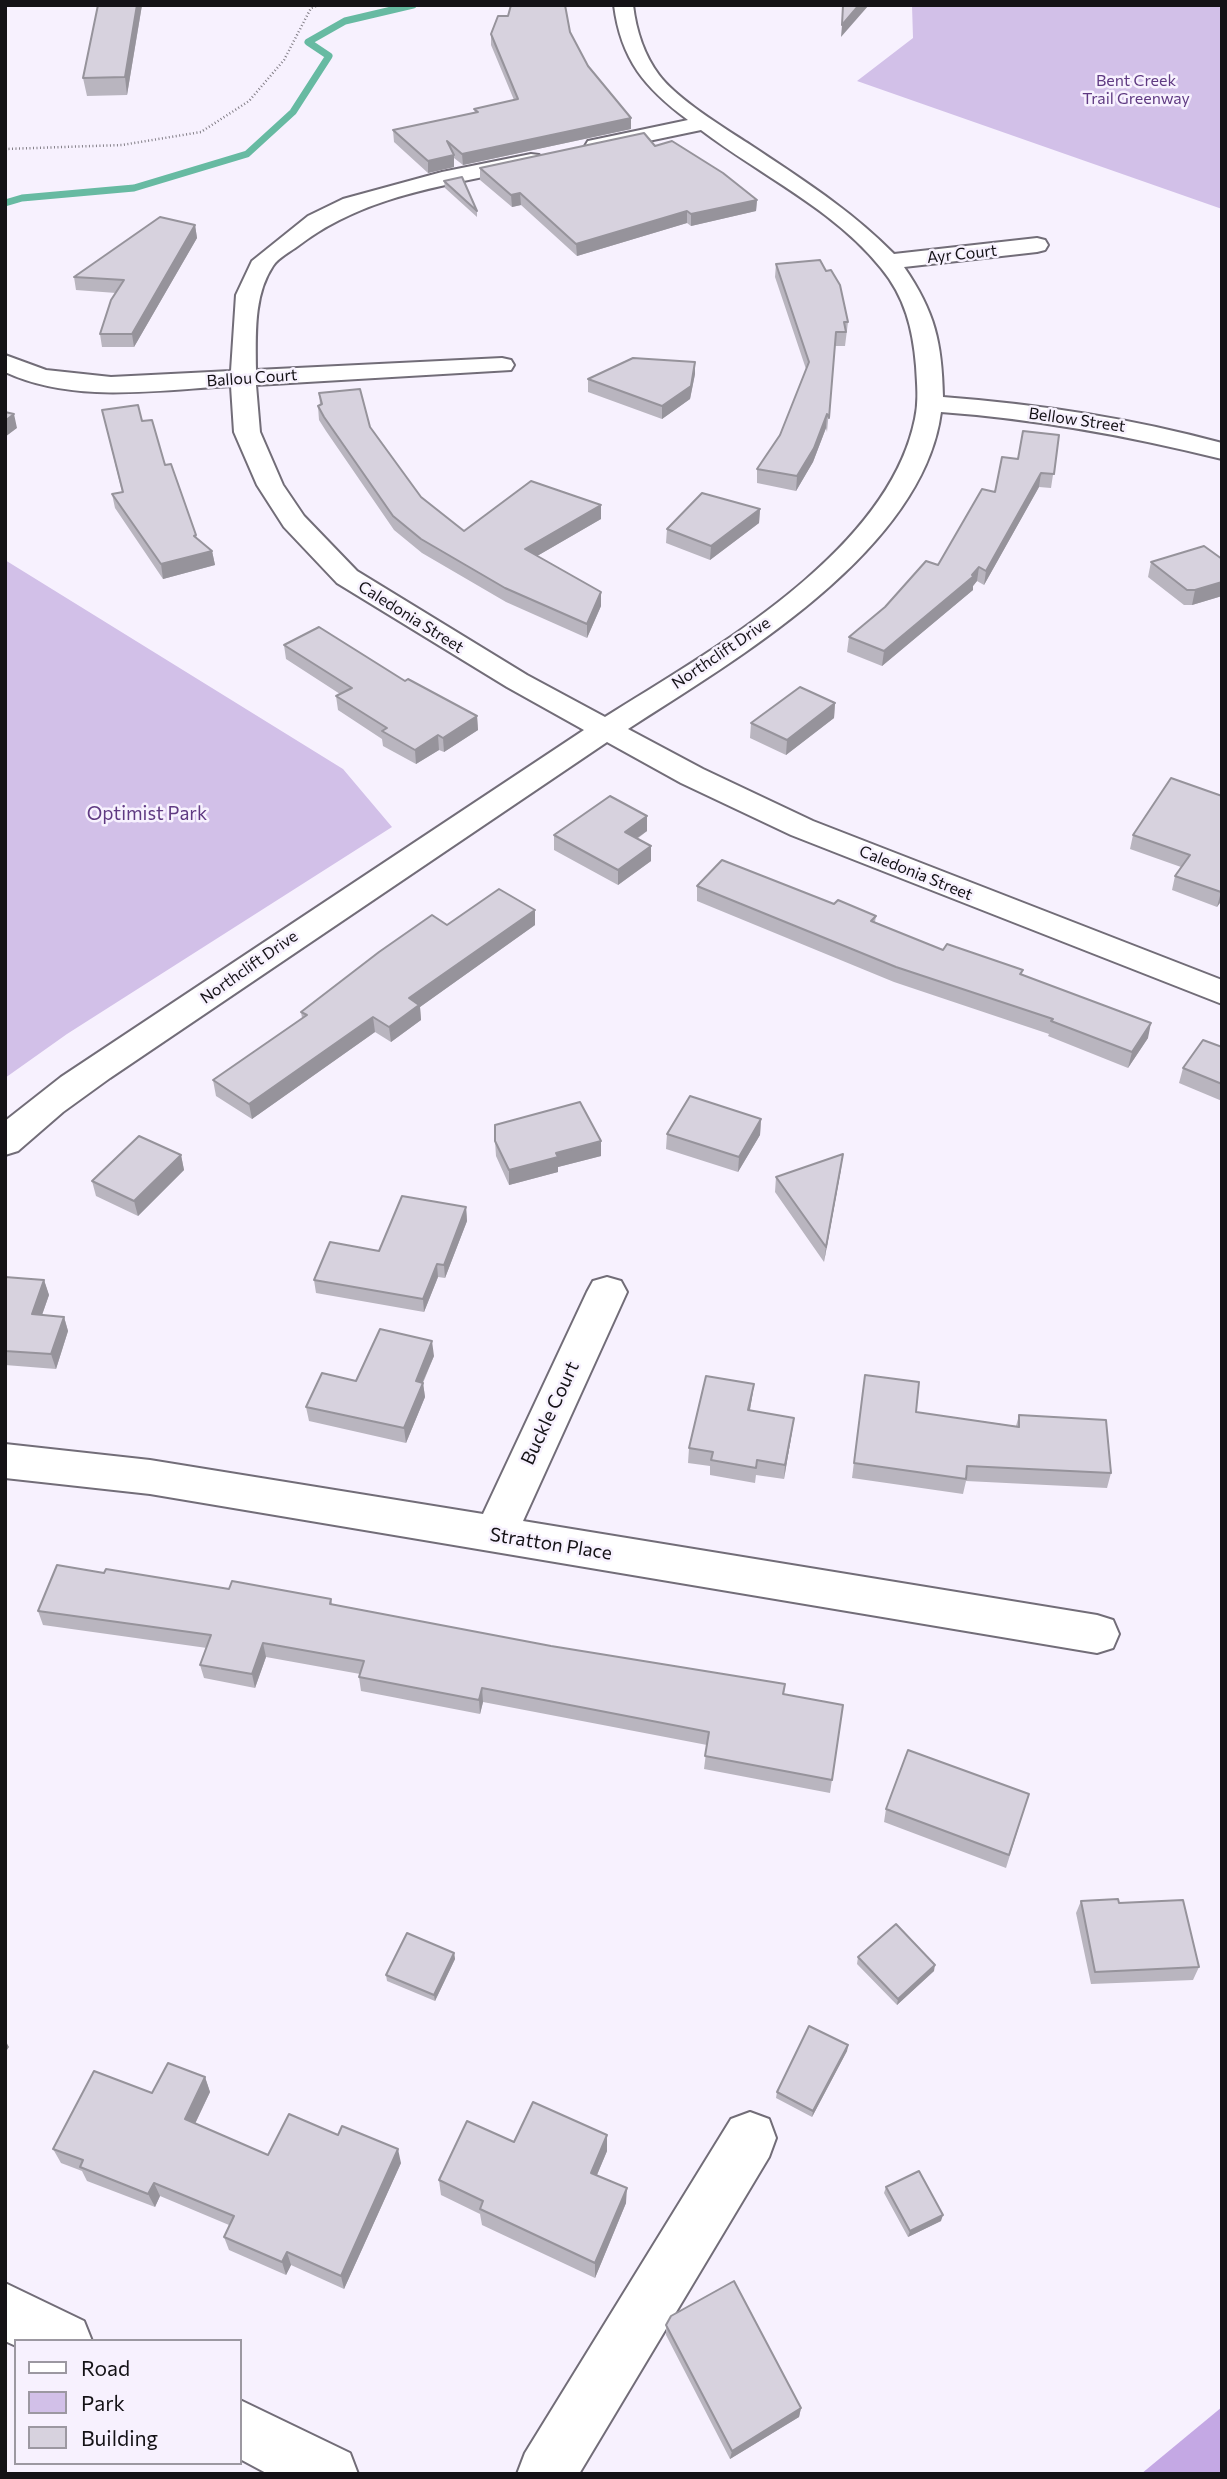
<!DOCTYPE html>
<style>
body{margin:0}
#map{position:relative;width:1227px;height:2479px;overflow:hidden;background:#f7f1fe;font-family:Commissioner,sans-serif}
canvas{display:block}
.frame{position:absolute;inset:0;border:7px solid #141216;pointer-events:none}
.legend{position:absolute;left:14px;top:2339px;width:228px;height:126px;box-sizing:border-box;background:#f7f1fe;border:2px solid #9c98a1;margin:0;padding:9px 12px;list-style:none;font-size:21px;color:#141216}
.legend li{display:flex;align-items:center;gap:14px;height:35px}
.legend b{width:35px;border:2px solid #9c98a1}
</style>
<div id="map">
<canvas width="1227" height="2479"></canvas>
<div class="frame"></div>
<ul class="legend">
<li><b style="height:9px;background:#fff"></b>Road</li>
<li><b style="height:19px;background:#d2c0e8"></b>Park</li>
<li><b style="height:19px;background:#d7d2de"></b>Building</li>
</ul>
</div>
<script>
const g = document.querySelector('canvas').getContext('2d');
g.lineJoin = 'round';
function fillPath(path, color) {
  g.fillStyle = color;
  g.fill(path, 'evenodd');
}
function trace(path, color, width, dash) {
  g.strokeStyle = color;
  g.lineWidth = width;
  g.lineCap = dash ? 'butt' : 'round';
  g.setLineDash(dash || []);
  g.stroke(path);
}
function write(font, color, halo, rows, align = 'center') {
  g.font = font + ' Commissioner,sans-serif';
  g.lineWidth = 5;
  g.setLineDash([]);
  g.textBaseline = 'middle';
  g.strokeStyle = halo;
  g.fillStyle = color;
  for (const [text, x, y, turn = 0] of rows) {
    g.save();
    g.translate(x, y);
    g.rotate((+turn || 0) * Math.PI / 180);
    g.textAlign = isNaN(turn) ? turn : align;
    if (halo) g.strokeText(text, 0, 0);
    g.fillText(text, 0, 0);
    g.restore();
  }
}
fillPath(new Path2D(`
 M 912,5 L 1222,5 L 1222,209 L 857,81 L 913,38 Z
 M 5,560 L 343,769 L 392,827 L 67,1034 L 5,1078 Z`), '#d2c0e8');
fillPath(new Path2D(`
 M 1222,2407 L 1222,2474 L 1141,2474 Z`), '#c4a8e4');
trace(new Path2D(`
 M 5,203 L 22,198 L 134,188 L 247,154 L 293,112 L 329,56 L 308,42 L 345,21 L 413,5`), '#67baa2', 7);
const minor = new Path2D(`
 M 614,5 L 633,5 C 636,30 644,55 659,75 C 677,99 723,127 749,144 C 800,178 851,210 894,254 L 1037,238 L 1045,240 L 1048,245 L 1045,250 L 1037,252 L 904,267 C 935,312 942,343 943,397 C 1037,404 1130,418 1222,443 L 1222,459 C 1129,436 1037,419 941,412 C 923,551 735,660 628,729 L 703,769 L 813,821 L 1222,980 L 1222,1004 L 791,835 L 681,783 L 607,742 L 110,1078 L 63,1112 L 18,1151 L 5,1155 L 5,1121 L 61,1077 L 584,730 L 507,687 L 337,583 L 284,527 L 257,485 L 234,432 L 231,386 C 158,390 74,404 5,372 L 5,355 L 46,370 L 111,377 L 231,371 L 236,295 L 252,261 L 308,216 L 343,199 L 442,172 L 531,154 L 539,155 L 542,160 L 539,165 C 455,185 368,192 298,246 C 290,252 278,258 273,266 C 253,296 256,336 256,370 L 502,358 L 511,360 L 514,365 L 511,370 L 256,385 L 260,432 L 283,485 L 304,516 L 357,571 L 527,675 L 605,717 C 712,650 888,552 915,419 C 919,401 917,384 916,366 C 913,329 905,297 881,268 C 834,209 760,175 701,130 L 596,152 L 588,151 L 585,146 L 588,141 L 688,120 C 645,88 621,60 614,5 Z
 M 607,1277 L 621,1281 L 627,1292 L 523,1521 L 1097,1615 L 1113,1620 L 1119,1634 L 1113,1648 L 1097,1653 L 150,1494 L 5,1478 L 5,1444 L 150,1460 L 483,1514 L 587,1292 L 593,1281 Z
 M 750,2112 L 769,2119 L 776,2138 L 769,2157 L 579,2474 L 517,2474 L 525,2453 L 731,2119 Z
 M 5,2283 L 84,2321 L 92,2341 L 16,2341 L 16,2346 L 5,2341 Z
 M 240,2400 L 350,2453 L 358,2474 L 268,2474 L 240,2459 Z`);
trace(minor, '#726d78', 4);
trace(new Path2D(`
 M 5,149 L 122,145 L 201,132 L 249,101 L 284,60 L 311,8 L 319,5`), '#827e86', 2.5, [1, 2.5]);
fillPath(minor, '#fff');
fillPath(new Path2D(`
 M 98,5 L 142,5 L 127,95 L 87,96 L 83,78 Z
 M 570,32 L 588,66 L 631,118 L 631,129 L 463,165 L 454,158 L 454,167 L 428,173 L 394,142 L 393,130 L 475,113 L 474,109 L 514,100 L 491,45 L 491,34 Z
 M 480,168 L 757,200 L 756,211 L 691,226 L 687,223 L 577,256 L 521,205 L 512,207 L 480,180 Z
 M 444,181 L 477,211 L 477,217 L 445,188 Z
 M 195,225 L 197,238 L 134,347 L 102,347 L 100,334 L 116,293 L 76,290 L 74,277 Z
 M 776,264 L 848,322 L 845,346 L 835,346 L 827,432 L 826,428 L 813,462 L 796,491 L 757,483 L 757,469 L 780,435 L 806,369 L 775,277 Z
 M 695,374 L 690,399 L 662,419 L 588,392 L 588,379 Z
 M 319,393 L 370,427 L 421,497 L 464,531 L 601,519 L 537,556 L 601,592 L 601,606 L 587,638 L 506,602 L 422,553 L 394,530 L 326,431 L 319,420 L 318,406 L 320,405 Z
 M 102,410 L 142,421 L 165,465 L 197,538 L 212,551 L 215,565 L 163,579 L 115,508 L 112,494 L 122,492 Z
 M 1059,435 L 1051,488 L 1039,487 L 984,585 L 977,581 L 973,586 L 973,590 L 882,666 L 847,652 L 849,637 L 938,565 L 995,492 L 1018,459 Z
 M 760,509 L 759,523 L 710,560 L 666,543 L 667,529 Z
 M 1222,559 L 1222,596 L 1192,605 L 1184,605 L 1148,577 L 1151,562 Z
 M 284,645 L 405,681 L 477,716 L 478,730 L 444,752 L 439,750 L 416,764 L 383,746 L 382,739 L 338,710 L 336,696 L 340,694 L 286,659 Z
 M 835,703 L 834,718 L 786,755 L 750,738 L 751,723 Z
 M 1222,796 L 1222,900 L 1217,907 L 1172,890 L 1175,876 L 1181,867 L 1130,849 L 1133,835 Z
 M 647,816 L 647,831 L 637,839 L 651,846 L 651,861 L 618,885 L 554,850 L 554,835 Z
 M 697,886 L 834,904 L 876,916 L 875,922 L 943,950 L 1023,970 L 1022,974 L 1148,1038 L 1128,1068 L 1048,1036 L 1049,1034 L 894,982 L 697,901 Z
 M 447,925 L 535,925 L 420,1007 L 421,1020 L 391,1042 L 375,1032 L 252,1119 L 216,1096 L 213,1080 L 302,1018 L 301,1012 Z
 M 1222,1047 L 1222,1101 L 1179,1083 L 1183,1068 Z
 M 761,1119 L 760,1135 L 738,1172 L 666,1149 L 667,1134 Z
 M 495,1141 L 601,1141 L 601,1156 L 558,1167 L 558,1172 L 509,1185 L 496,1156 Z
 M 181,1155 L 184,1170 L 138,1216 L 96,1196 L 92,1181 Z
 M 841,1169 L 824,1262 L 775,1192 L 776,1177 Z
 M 466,1207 L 467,1221 L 445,1278 L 438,1277 L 424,1312 L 316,1293 L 314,1280 L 379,1251 Z
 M 5,1277 L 44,1280 L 49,1295 L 42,1315 L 64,1317 L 68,1331 L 56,1369 L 5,1365 Z
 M 434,1356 L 423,1383 L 425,1397 L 406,1443 L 309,1421 L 306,1407 L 356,1381 Z
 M 865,1375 L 916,1412 L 1016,1426 L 1019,1415 L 1111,1473 L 1107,1488 L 966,1481 L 963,1494 L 852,1478 Z
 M 754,1384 L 750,1410 L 792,1432 L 784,1479 L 756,1475 L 755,1483 L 710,1475 L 710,1466 L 688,1463 L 689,1448 Z
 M 104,1573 L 229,1589 L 331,1599 L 332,1604 L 551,1646 L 785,1684 L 784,1694 L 843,1705 L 830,1793 L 704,1769 L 707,1745 L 483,1702 L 480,1714 L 361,1691 L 359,1677 L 360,1674 L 266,1657 L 255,1688 L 204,1678 L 200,1665 L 207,1648 L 43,1625 L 38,1611 Z
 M 1029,1794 L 1006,1868 L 884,1822 L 886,1809 Z
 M 1081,1901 L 1119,1903 L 1199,1967 L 1193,1980 L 1091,1984 L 1076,1913 Z
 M 454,1953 L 455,1959 L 435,2001 L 387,1981 L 386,1975 Z
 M 858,1957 L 934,1971 L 897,2005 L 857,1964 Z
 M 848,2045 L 847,2051 L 812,2117 L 776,2098 L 777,2092 Z
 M 205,2077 L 210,2092 L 195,2124 L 268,2155 L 401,2163 L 344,2289 L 291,2265 L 286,2275 L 229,2250 L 224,2237 L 229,2225 L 160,2196 L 155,2207 L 87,2181 L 82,2171 L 61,2163 L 53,2149 L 152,2093 Z
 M 607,2135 L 607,2151 L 597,2175 L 626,2203 L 595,2278 L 482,2225 L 480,2214 L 441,2195 L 439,2180 L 514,2142 Z
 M 886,2187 L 941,2221 L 908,2237 L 884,2193 Z
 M 666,2325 L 801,2408 L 799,2417 L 730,2459 L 666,2335 Z`), '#b9b5bf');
fillPath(new Path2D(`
 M 137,5 L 142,5 L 127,95 L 125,77 Z
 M 859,5 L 869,5 L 841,37 L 842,25 Z
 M 631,118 L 631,129 L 463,165 L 462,154 Z
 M 454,155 L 454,167 L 428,173 L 428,161 Z
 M 520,193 L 521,205 L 512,207 L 511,195 Z
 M 757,200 L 756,211 L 691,226 L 691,214 Z
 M 687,211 L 687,223 L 577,256 L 576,244 Z
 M 195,225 L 197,238 L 134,347 L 132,334 Z
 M 695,362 L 695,374 L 690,399 L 662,419 L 662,406 Z
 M 14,414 L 17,428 L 5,437 L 5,421 Z
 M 827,414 L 826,428 L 813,462 L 796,491 L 797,476 Z
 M 1041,473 L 1039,487 L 984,585 L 986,571 Z
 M 601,505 L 601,519 L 525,563 L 525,549 Z
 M 760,509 L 759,523 L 710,560 L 711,546 Z
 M 212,551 L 215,565 L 163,579 L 161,564 Z
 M 979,567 L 977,581 L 973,586 L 973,590 L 882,666 L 884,651 L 972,575 Z
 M 1222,582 L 1222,596 L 1192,605 L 1195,590 Z
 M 601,592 L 601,606 L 587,638 L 587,624 Z
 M 835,703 L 834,718 L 786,755 L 787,740 Z
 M 477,716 L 478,730 L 444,752 L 443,738 Z
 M 438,735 L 439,750 L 416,764 L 415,750 Z
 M 647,816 L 647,831 L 624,847 L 625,832 Z
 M 651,846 L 651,861 L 618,885 L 618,870 Z
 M 1222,891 L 1222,900 L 1217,907 L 1221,892 Z
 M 535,910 L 535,925 L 420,1007 L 421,1020 L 391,1042 L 389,1027 L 409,998 Z
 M 373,1017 L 375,1032 L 252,1119 L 249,1104 Z
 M 1151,1023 L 1148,1038 L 1128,1068 L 1132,1052 Z
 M 761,1119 L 760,1135 L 738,1172 L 739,1157 Z
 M 601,1141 L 601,1156 L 558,1167 L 558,1172 L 509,1185 L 509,1170 L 556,1153 Z
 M 843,1154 L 841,1169 L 824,1262 L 826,1247 Z
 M 181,1155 L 184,1170 L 138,1216 L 134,1201 Z
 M 466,1207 L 467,1221 L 445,1278 L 444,1265 Z
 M 437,1264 L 438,1277 L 424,1312 L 423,1299 Z
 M 44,1280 L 49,1295 L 37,1329 L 32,1314 Z
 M 64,1317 L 68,1331 L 56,1369 L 51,1354 Z
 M 432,1341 L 434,1356 L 417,1395 L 416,1381 Z
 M 423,1383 L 425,1397 L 406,1443 L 404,1428 Z
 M 754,1384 L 752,1398 L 747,1425 L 748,1410 Z
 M 794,1418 L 792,1432 L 784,1479 L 785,1465 Z
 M 263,1643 L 266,1657 L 255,1688 L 252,1674 Z
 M 482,1688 L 483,1702 L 480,1714 L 479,1700 Z
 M 454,1953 L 455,1959 L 435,2001 L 434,1995 Z
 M 935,1965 L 934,1971 L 897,2005 L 898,1999 Z
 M 5,2040 L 9,2047 L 5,2053 Z
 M 848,2045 L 847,2051 L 812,2117 L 813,2111 Z
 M 205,2077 L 210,2092 L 190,2134 L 185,2119 Z
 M 607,2135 L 607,2151 L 591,2189 L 591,2173 Z
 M 398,2149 L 401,2163 L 344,2289 L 341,2276 Z
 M 154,2183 L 160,2196 L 155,2207 L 148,2194 Z
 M 627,2188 L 626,2203 L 595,2278 L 595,2263 Z
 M 943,2215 L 941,2221 L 908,2237 L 910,2231 Z
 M 287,2252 L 291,2265 L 286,2275 L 282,2262 Z
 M 801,2408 L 799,2417 L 730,2459 L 732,2451 Z`), '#96939b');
const building = new Path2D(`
 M 98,5 L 137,5 L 125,77 L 83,78 Z
 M 511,5 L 565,5 L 570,32 L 588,66 L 631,118 L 462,154 L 447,141 L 454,155 L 428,161 L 393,130 L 478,112 L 474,109 L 518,99 L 491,34 L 498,16 L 508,16 Z
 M 843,5 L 859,5 L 842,25 Z
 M 644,133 L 655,146 L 672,141 L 723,173 L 757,200 L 691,214 L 687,211 L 576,244 L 520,193 L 511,195 L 480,168 Z
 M 462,177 L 477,211 L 444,181 Z
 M 160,217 L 195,225 L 132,334 L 100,334 L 111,300 L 124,280 L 74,277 Z
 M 820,260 L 826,271 L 831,270 L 840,285 L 848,322 L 844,322 L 846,332 L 836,332 L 829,418 L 827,414 L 814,448 L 797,476 L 757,469 L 780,435 L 809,362 L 776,264 Z
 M 633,358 L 695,362 L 691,386 L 662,406 L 588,379 Z
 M 360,389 L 370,427 L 421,497 L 464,531 L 531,481 L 601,505 L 525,549 L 601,592 L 587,624 L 505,588 L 421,539 L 393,516 L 324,417 L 318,406 L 322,404 L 319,393 Z
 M 138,405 L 142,421 L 152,420 L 165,465 L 171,464 L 196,535 L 194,536 L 212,551 L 161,564 L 112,494 L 123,492 L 102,410 Z
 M 5,412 L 14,414 L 5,421 Z
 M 1023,431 L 1059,435 L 1054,474 L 1041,473 L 986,571 L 979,567 L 972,575 L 975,575 L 884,651 L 849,637 L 885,607 L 926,561 L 938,565 L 982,489 L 995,492 L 1002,457 L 1018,459 Z
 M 702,493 L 760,509 L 711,546 L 667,529 Z
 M 1204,546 L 1222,559 L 1222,582 L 1195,590 L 1187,590 L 1151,562 Z
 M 319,627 L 405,681 L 408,679 L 477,716 L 443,738 L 438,735 L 415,750 L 382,731 L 387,728 L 336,696 L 352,688 L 284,645 Z
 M 800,687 L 835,703 L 787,740 L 751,723 Z
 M 1171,778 L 1222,796 L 1222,891 L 1221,892 L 1175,876 L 1190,855 L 1133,835 Z
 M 610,796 L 647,816 L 625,832 L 651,846 L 618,870 L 554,835 Z
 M 722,860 L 834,904 L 838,900 L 876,916 L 871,921 L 943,950 L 947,944 L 1023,970 L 1020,974 L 1151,1023 L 1132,1052 L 1051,1021 L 1053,1019 L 896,967 L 697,886 Z
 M 499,889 L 535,910 L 409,998 L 419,1005 L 389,1027 L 373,1017 L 249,1104 L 213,1080 L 307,1015 L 301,1012 L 379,952 L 432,915 L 447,925 Z
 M 1203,1040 L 1222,1047 L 1222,1084 L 1183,1068 Z
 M 690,1096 L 761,1119 L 739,1157 L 667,1134 Z
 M 580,1102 L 601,1141 L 556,1153 L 558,1157 L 509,1170 L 495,1141 L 495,1125 Z
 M 139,1136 L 181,1155 L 134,1201 L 92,1181 Z
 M 843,1154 L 826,1247 L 776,1177 Z
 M 402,1196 L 466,1207 L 444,1265 L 437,1264 L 423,1299 L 314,1280 L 330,1242 L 379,1251 Z
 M 5,1277 L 44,1280 L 32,1314 L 64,1317 L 51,1354 L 5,1351 Z
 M 380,1329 L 432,1341 L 416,1381 L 423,1383 L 404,1428 L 306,1407 L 322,1373 L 356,1381 Z
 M 865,1375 L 919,1382 L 916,1412 L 1019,1427 L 1019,1415 L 1106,1420 L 1111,1473 L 967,1466 L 966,1479 L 854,1463 Z
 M 706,1376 L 754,1384 L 748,1410 L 794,1418 L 785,1465 L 757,1460 L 756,1468 L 711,1460 L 713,1452 L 689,1448 Z
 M 57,1565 L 104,1573 L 106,1569 L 229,1589 L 232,1581 L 331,1599 L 330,1604 L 551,1646 L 785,1684 L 783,1694 L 843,1705 L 832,1780 L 705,1756 L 709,1732 L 482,1688 L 479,1700 L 359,1677 L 364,1661 L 263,1643 L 252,1674 L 200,1665 L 211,1635 L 38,1611 Z
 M 908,1750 L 1029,1794 L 1009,1855 L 886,1809 Z
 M 1118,1899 L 1119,1903 L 1183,1900 L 1199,1967 L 1095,1972 L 1081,1901 Z
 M 896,1924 L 935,1965 L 898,1999 L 858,1957 Z
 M 407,1933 L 454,1953 L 434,1995 L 386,1975 Z
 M 809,2026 L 848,2045 L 813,2111 L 777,2092 Z
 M 168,2063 L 205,2077 L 185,2119 L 268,2155 L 289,2114 L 338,2135 L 342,2126 L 398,2149 L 341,2276 L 287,2252 L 282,2262 L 224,2237 L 234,2216 L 154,2183 L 148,2194 L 80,2167 L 83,2160 L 53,2149 L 94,2071 L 152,2093 Z
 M 533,2102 L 607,2135 L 591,2173 L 627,2188 L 595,2263 L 480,2209 L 483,2201 L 439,2180 L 467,2121 L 514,2142 Z
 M 919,2171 L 943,2215 L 910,2231 L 886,2187 Z
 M 734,2281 L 801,2408 L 732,2451 L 666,2325 L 671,2316 Z`);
fillPath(building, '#d7d2de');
trace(building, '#96939b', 2);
write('16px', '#5f3a82', '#f7f1fe', [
 ["Bent Creek",1136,81],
 ["Trail Greenway",1136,99]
]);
write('16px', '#141216', '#f7f1fe', [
 ["Ayr Court",962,254,-6],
 ["Ballou Court",252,378,-4],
 ["Bellow Street",1077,420,8],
 ["Caledonia Street",411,617,32],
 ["Northclift Drive",721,653,-34],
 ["Caledonia Street",916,873,22],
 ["Northclift Drive",249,967,-35]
]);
write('19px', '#5f3a82', '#f7f1fe', [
 ["Optimist Park",147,814]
]);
write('19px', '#141216', '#f7f1fe', [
 ["Buckle Court",550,1413,-65],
 ["Stratton Place",551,1544,9]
]);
</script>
